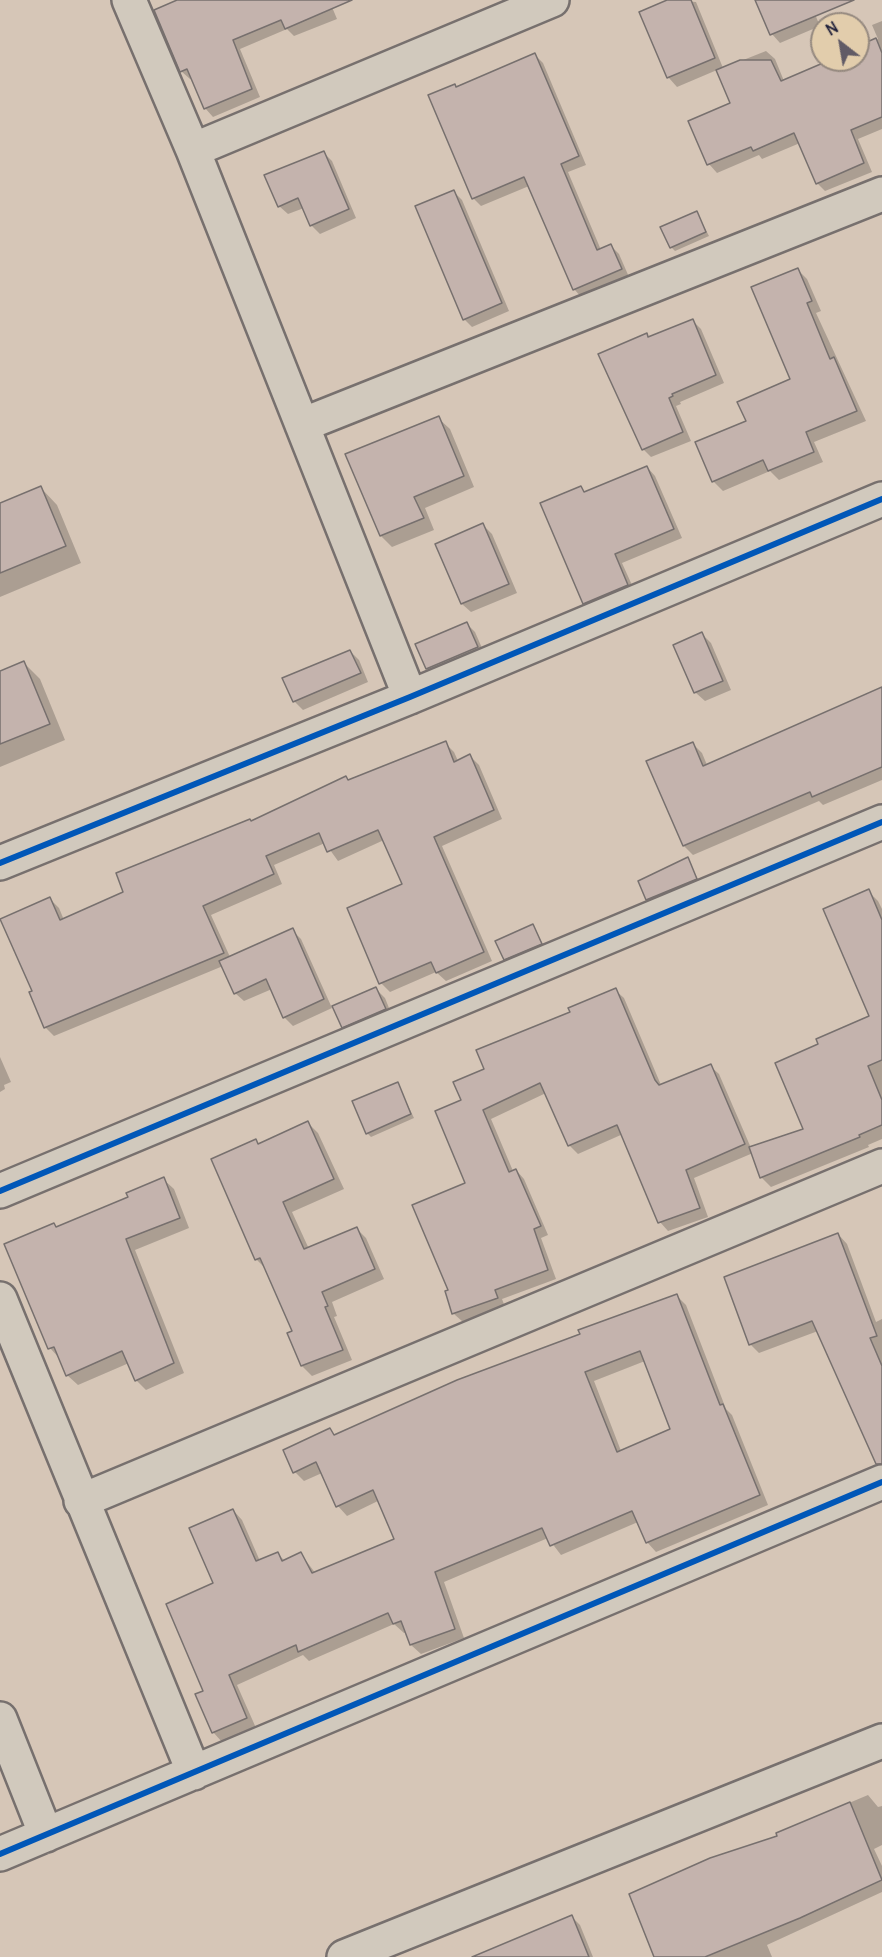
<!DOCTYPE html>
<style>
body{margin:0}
#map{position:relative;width:882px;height:1957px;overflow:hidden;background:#d6c6b7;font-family:Delius,sans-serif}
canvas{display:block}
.north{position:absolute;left:810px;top:12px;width:60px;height:60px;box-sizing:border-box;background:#e2cdac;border:2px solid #95897f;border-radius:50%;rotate:329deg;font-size:16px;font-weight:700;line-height:24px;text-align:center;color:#22223b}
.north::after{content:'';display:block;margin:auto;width:21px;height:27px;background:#615b66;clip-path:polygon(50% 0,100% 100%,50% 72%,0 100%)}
</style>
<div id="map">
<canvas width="882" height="1957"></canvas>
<div class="north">N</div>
</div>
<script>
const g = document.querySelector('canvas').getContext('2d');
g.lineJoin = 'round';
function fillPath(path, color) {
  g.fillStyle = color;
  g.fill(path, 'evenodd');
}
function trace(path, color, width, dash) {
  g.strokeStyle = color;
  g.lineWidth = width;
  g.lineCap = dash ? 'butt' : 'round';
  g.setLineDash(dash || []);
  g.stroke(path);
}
fillPath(new Path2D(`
 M 181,0 L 329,0 L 337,19 L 294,36 L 287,29 L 240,49 L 260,97 L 213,117 L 205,108 L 193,78 L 190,79 L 181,71 Z
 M 671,0 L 696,2 L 723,68 L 766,51 L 775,59 L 784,81 L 832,60 L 858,60 L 858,48 L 878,39 L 872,25 L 882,21 L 882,129 L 858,139 L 872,172 L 825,191 L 817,183 L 800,143 L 762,159 L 759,155 L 717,173 L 709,164 L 690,121 L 732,104 L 717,70 L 677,87 L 669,78 L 641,12 Z
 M 757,0 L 843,0 L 814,12 L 820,26 L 780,43 L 772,34 Z
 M 535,55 L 543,63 L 586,165 L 568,172 L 601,250 L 611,246 L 619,254 L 629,277 L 582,298 L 574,289 L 529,186 L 481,206 L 473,198 L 454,85 L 457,88 Z
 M 323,152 L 332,161 L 356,218 L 320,234 L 311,225 L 304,208 L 288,214 L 279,206 Z
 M 454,192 L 462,200 L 509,311 L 472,327 L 464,319 Z
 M 697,213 L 709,236 L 675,251 L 671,247 Z
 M 797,269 L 807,279 L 821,311 L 816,313 L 866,421 L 814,442 L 823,462 L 779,480 L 770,471 L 723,491 L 713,481 L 748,422 L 791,380 Z
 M 692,320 L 701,329 L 724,383 L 680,402 L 681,404 L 676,406 L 691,441 L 651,457 L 643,449 L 646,335 L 649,338 Z
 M 438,418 L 450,429 L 474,487 L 425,508 L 434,530 L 392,547 L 381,536 Z
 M 647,467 L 655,476 L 682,538 L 622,563 L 636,594 L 593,612 L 584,603 L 581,487 L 586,493 Z
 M 41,488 L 57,505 L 81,563 L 0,597 L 0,505 Z
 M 483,525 L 492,534 L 517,593 L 471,612 L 462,604 L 437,544 Z
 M 467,624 L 475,632 L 485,655 L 436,677 L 427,668 Z
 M 702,634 L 711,643 L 731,690 L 705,701 L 696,693 L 675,646 Z
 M 350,651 L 359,660 L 368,682 L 303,710 L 294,701 Z
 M 24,663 L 40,679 L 65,740 L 0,767 L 0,672 Z
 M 882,689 L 882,780 L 823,805 L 819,801 L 693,855 L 684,846 L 693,744 L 702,753 L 707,765 Z
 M 445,743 L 454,752 L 458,761 L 470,756 L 479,765 L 502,819 L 442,846 L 492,961 L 446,981 L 436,972 L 390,992 L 381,983 L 404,885 L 384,840 L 338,861 L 325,843 L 274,865 L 282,884 L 211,915 L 230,957 L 292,930 L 301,939 L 332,1008 L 293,1026 L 284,1017 L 272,989 L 244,1001 L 235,993 L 223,966 L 54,1036 L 45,1027 L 34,992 L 50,899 L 59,908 L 64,920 L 125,893 L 252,823 L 346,778 L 349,781 Z
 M 687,859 L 700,883 L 651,904 L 643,888 Z
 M 868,891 L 878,901 L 882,909 L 882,1139 L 868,1145 L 869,1147 L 771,1187 L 761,1177 L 753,1153 L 694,1178 L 708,1217 L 668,1231 L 660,1222 L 623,1134 L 578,1154 L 569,1145 L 546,1093 L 491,1119 L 513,1171 L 516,1170 L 524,1179 L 548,1235 L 541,1238 L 556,1279 L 502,1299 L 505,1307 L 463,1322 L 454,1314 L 446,1292 L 450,1291 L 467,1183 L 463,1101 L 486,1070 L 572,1013 L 615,990 L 624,998 L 661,1085 L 710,1066 L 719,1074 L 751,1148 L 805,1129 L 820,1045 L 871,1017 Z
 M 533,926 L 545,948 L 509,963 L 505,959 Z
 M 376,989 L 385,998 L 393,1018 L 352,1036 L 343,1027 Z
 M 0,1057 L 11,1082 L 4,1085 L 5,1089 L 0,1092 Z
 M 397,1083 L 414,1118 L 371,1137 L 367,1133 Z
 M 308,1123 L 318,1133 L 344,1189 L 292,1212 L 309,1249 L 356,1228 L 366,1238 L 384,1279 L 332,1302 L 337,1316 L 334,1317 L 352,1360 L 312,1376 L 302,1366 L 289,1334 L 294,1332 L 266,1269 L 256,1259 L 256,1141 L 260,1145 Z
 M 163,1179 L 174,1189 L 189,1228 L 135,1250 L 184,1373 L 146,1390 L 136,1380 L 129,1363 L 78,1385 L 67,1375 L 60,1359 L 50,1348 L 57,1228 L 130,1197 Z
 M 838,1234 L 847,1244 L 876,1322 L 882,1319 L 882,1465 L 876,1459 L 818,1331 L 759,1353 L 750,1344 Z
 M 677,1296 L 686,1305 L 726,1409 L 732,1415 L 768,1505 L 656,1552 L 647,1542 L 638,1522 L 561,1555 L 548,1538 L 444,1582 L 464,1638 L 421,1654 L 411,1645 L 407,1632 L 404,1633 L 394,1624 L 309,1661 L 303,1655 L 237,1685 L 256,1728 L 222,1742 L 213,1732 L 205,1691 L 215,1584 L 233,1510 L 242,1520 L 260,1561 L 278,1554 L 285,1561 L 301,1554 L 316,1574 L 396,1540 L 380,1500 L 347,1516 L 338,1506 L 322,1473 L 304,1481 L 295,1472 L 330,1430 L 336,1436 ZM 645,1361 L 672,1430 L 621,1451 L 594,1381 Z
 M 868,1795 L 878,1807 L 882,1806 L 882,1845 L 874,1849 L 882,1866 L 882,1892 L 767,1945 L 772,1957 L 655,1957 L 779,1837 L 778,1833 Z
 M 571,1916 L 580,1925 L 593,1957 L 478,1957 Z`), '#0003');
const building = new Path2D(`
 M 177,0 L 352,0 L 285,29 L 281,20 L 233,40 L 252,89 L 204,109 L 187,69 L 180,72 L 154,10 Z
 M 667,0 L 691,0 L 715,58 L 667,78 L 639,12 Z
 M 755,0 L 854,0 L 770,35 Z
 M 876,38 L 882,53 L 882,117 L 851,130 L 864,163 L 816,184 L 794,133 L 753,151 L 751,147 L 707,165 L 688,121 L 730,103 L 716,70 L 740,60 L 771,60 L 781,81 L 830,60 L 858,60 L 858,46 Z
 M 535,53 L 579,156 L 561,164 L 597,250 L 611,244 L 622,269 L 573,290 L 524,177 L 472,199 L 428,95 L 455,84 L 456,87 Z
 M 324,151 L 349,209 L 310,226 L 298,198 L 278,207 L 264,175 Z
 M 454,190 L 502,303 L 463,320 L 415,206 Z
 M 697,211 L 706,232 L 670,248 L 660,227 Z
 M 798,268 L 812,301 L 807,303 L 830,359 L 834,357 L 857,411 L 806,432 L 814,452 L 768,471 L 763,460 L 712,482 L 695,442 L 746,421 L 737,402 L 790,379 L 751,287 Z
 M 693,319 L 716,375 L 672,394 L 673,396 L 669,398 L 683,432 L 642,450 L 598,354 L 647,333 L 648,337 Z
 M 439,416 L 464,476 L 414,497 L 424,518 L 380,536 L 345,454 Z
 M 647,466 L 674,529 L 615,554 L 628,585 L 583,604 L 540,503 L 581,486 L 584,492 Z
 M 41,486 L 66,546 L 0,573 L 0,503 Z
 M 483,523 L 509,584 L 461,604 L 435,544 Z
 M 467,622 L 478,647 L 426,669 L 415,644 Z
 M 702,632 L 723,681 L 694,693 L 673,645 Z
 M 350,650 L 361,673 L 293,702 L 282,678 Z
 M 24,661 L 50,724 L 0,744 L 0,671 Z
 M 882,687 L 882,767 L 812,797 L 810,792 L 683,846 L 646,761 L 693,742 L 703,766 Z
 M 446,741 L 454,762 L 470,754 L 494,810 L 434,837 L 484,952 L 436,973 L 431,962 L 379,984 L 347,908 L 402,884 L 378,830 L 327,852 L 319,833 L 266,856 L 274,874 L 203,906 L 224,953 L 44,1028 L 29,992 L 32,991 L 0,919 L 50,897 L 60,920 L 123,892 L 116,873 L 250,819 L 251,821 L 346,776 L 348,780 Z
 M 688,857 L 697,879 L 646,900 L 638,881 Z
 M 869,889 L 882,920 L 882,1060 L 868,1066 L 882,1100 L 882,1125 L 859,1135 L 860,1137 L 760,1178 L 749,1147 L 803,1129 L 775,1063 L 818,1044 L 816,1039 L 869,1016 L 823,909 Z
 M 533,924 L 542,944 L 504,960 L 495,941 Z
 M 293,928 L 324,999 L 283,1018 L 266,979 L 234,994 L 219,961 Z
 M 376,987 L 386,1009 L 342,1028 L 332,1006 Z
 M 616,988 L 655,1080 L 659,1085 L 711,1064 L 745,1144 L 686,1170 L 700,1208 L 658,1223 L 617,1125 L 568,1146 L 540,1083 L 483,1110 L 509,1172 L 516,1169 L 541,1226 L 534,1229 L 548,1270 L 495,1290 L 498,1298 L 452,1314 L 445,1291 L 448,1290 L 412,1205 L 465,1183 L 435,1111 L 461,1100 L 453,1082 L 484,1069 L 476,1050 L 570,1012 L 568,1008 Z
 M 398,1082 L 411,1114 L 366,1134 L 352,1101 Z
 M 308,1121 L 334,1179 L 283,1202 L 304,1249 L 357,1227 L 375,1269 L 322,1292 L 328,1306 L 325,1307 L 343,1350 L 301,1366 L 287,1333 L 292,1331 L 260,1258 L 255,1260 L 211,1159 L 256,1139 L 258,1144 Z
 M 164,1177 L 180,1218 L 126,1239 L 174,1363 L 135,1381 L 122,1351 L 66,1376 L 54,1347 L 48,1349 L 4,1244 L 54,1223 L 56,1227 L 128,1197 L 126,1193 Z
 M 838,1233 L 877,1336 L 870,1338 L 882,1366 L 882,1464 L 876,1464 L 812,1321 L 749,1345 L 724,1277 Z
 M 677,1294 L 720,1405 L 723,1404 L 760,1495 L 646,1543 L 632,1511 L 550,1546 L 542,1528 L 435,1572 L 455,1629 L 410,1645 L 401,1621 L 393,1624 L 388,1613 L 298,1652 L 296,1645 L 229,1675 L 247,1718 L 212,1733 L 195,1694 L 203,1691 L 166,1604 L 213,1583 L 189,1528 L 233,1509 L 256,1561 L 278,1552 L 282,1561 L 301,1552 L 312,1573 L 394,1539 L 373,1490 L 336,1507 L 316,1462 L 293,1473 L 283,1450 L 330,1428 L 334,1435 L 457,1380 L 580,1334 L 578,1330 ZM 640,1351 L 670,1429 L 617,1452 L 585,1372 Z
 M 850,1802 L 882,1880 L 800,1918 L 705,1957 L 654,1957 L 629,1894 L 710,1858 L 777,1836 L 776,1833 Z
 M 572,1915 L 589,1957 L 472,1957 Z`);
fillPath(building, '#c4b3ad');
trace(building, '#77706e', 1.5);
const street = new Path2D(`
 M 129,0 L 193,150 L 410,697
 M 193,150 L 552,0
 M 302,425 L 882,194
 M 0,863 L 410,697 L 882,499
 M 0,1191 L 882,822
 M 0,1299 L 194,1773
 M 81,1501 L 882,1166
 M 0,1719 L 46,1835
 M 0,1854 L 882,1482
 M 344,1957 L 882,1741`);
trace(street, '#77706e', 38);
trace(street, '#d1c9bd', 33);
trace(new Path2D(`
 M 0,863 L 410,697 L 882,499
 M 0,1191 L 882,822
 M 0,1854 L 882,1482`), '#0057b8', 6);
</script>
